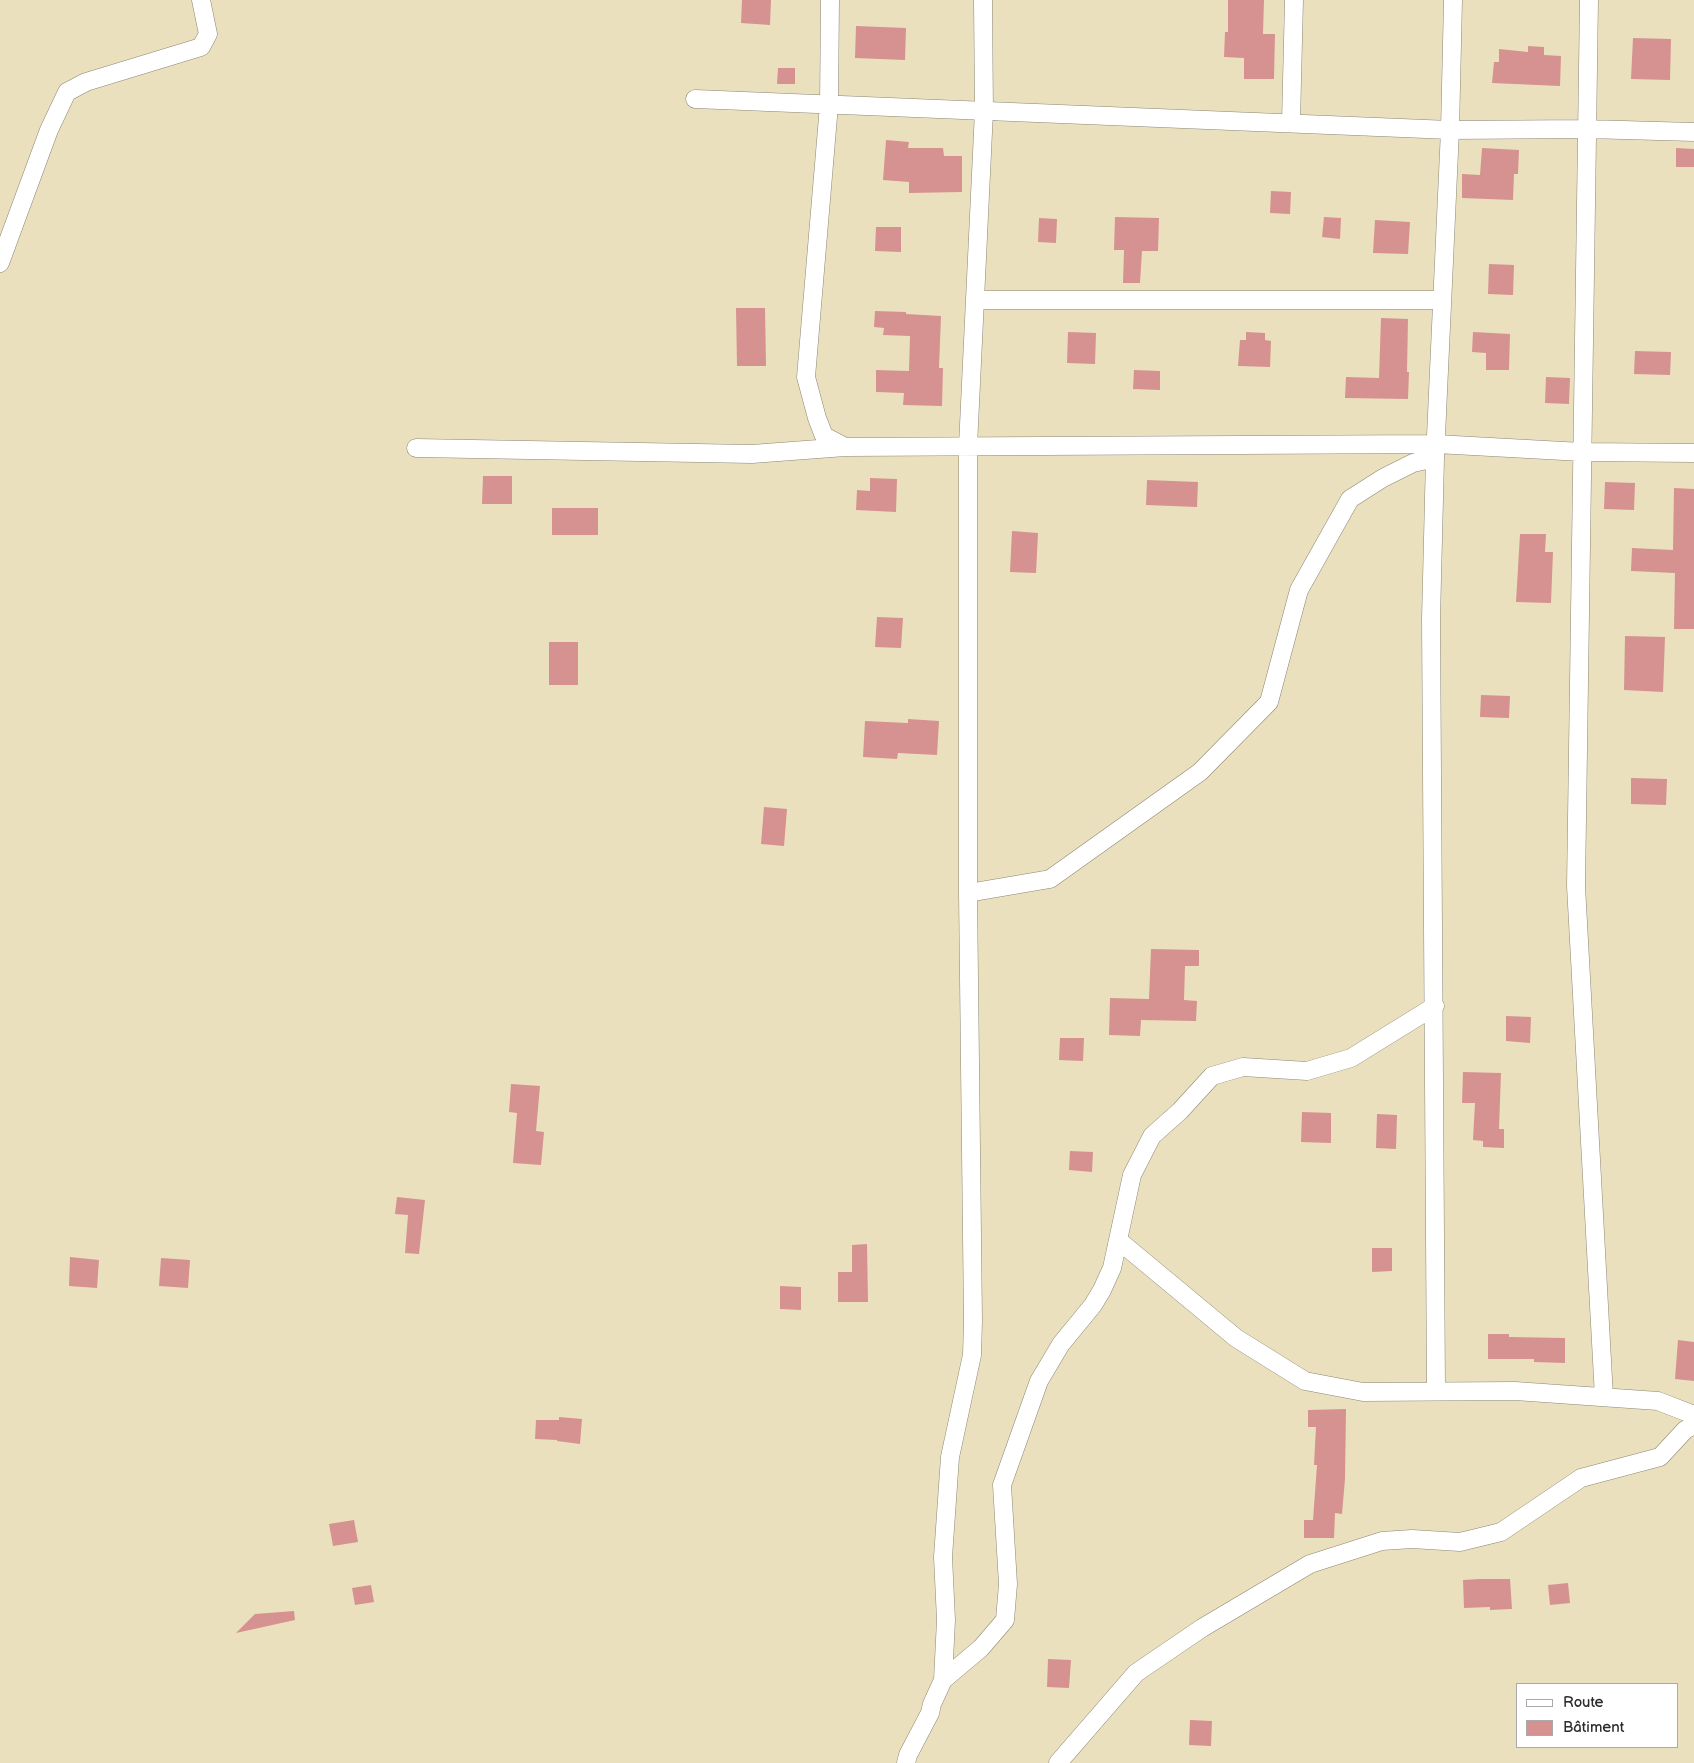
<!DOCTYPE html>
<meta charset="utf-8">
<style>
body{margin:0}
#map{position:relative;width:1694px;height:1763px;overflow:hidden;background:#ebe0bd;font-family:"Balsamiq Sans",sans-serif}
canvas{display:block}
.legend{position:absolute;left:1516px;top:1683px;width:162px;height:65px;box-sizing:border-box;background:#fff;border:1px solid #aaa;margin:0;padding:6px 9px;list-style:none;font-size:15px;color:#2b2b2b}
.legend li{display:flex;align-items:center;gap:10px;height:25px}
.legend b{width:25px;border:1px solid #aaa}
</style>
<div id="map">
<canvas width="1694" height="1763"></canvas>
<ul class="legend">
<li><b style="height:6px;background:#fff"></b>Route</li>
<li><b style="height:14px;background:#d59290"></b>Bâtiment</li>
</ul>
</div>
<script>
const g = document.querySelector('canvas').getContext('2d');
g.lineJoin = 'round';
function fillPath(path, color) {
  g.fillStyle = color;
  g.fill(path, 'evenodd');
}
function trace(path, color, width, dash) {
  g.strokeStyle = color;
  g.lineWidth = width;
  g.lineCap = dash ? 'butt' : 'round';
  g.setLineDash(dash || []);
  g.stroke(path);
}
fillPath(new Path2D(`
 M 742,0 L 771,0 L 770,25 L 741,23 Z
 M 1228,0 L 1264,0 L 1263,34 L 1275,34 L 1274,79 L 1244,79 L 1244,58 L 1224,57 L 1225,32 L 1228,32 Z
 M 856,26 L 906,28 L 905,60 L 855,58 Z
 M 1633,38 L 1671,39 L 1670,80 L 1631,79 Z
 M 1528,46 L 1544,47 L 1544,55 L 1561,56 L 1560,86 L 1492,83 L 1494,62 L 1499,62 L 1499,49 L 1528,52 Z
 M 778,68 L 795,68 L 795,84 L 777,84 Z
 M 886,140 L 909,142 L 908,148 L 943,148 L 944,156 L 962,156 L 962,192 L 909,193 L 909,182 L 883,180 Z
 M 1482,148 L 1519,150 L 1518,174 L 1514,174 L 1513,200 L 1462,198 L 1462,174 L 1480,175 Z
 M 1676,148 L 1694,149 L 1694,167 L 1676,167 Z
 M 1271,191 L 1291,192 L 1290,214 L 1270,213 Z
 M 1115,217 L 1159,218 L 1158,251 L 1142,251 L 1140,283 L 1123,283 L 1124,250 L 1114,250 Z
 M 1324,217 L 1341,218 L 1340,239 L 1322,237 Z
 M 1039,218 L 1057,219 L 1056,243 L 1038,242 Z
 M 1375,220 L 1410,222 L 1408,254 L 1373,253 Z
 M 876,227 L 901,227 L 901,252 L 875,251 Z
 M 1489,264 L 1514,265 L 1513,295 L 1488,294 Z
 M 736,308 L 765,308 L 766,366 L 737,366 Z
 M 875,311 L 906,312 L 906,314 L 941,316 L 939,368 L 943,368 L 942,406 L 903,405 L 904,393 L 876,392 L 876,370 L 909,371 L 910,336 L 883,335 L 884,328 L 874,327 Z
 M 1381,318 L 1408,319 L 1407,372 L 1409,372 L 1408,399 L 1345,398 L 1346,377 L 1379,378 Z
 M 1068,332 L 1096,333 L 1095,364 L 1067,363 Z
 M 1246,332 L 1265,333 L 1265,340 L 1271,341 L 1270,367 L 1238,366 L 1240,340 L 1246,340 Z
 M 1473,332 L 1510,334 L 1509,370 L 1486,370 L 1486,353 L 1472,352 Z
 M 1635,351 L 1671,352 L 1670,375 L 1634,374 Z
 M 1134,370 L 1160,371 L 1160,390 L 1133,389 Z
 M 1546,377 L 1570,378 L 1569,404 L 1545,403 Z
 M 483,476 L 512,476 L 512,504 L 482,504 Z
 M 870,478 L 897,479 L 896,512 L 856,510 L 857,490 L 870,491 Z
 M 1147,480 L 1198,482 L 1197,507 L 1146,505 Z
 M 1605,482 L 1635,483 L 1634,510 L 1604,509 Z
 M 1674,488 L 1694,489 L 1694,629 L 1674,629 L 1675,573 L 1631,571 L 1632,548 L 1673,550 Z
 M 552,508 L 598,508 L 598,535 L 552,535 Z
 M 1012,531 L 1038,533 L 1036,573 L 1010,572 Z
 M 1520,534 L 1546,534 L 1545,552 L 1553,552 L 1551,603 L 1516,602 Z
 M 877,617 L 903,618 L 901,648 L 875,647 Z
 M 1625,636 L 1665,637 L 1663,692 L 1624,690 Z
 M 549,642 L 578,642 L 578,685 L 549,685 Z
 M 1481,695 L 1510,696 L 1509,718 L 1480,717 Z
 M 908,719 L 939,721 L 937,755 L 898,753 L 897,759 L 863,757 L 865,721 L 908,723 Z
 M 1631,778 L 1667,779 L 1666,805 L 1631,804 Z
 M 764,807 L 787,809 L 784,846 L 761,844 Z
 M 1151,949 L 1199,950 L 1199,966 L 1185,966 L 1184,1000 L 1197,1001 L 1196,1021 L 1141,1020 L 1140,1036 L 1109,1035 L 1110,998 L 1149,999 Z
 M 1506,1016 L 1531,1017 L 1530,1043 L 1506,1041 Z
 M 1060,1038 L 1084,1038 L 1083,1061 L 1059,1060 Z
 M 1463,1072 L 1501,1073 L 1499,1129 L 1504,1129 L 1504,1148 L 1483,1147 L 1483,1141 L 1473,1140 L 1475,1103 L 1462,1103 Z
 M 511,1084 L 540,1086 L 536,1131 L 544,1132 L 541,1165 L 513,1163 L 517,1113 L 509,1112 Z
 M 1302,1112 L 1331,1113 L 1331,1143 L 1301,1142 Z
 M 1377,1114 L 1397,1115 L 1396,1149 L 1376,1148 Z
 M 1070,1151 L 1093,1152 L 1092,1172 L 1069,1170 Z
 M 397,1197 L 425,1200 L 419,1254 L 405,1253 L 408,1215 L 395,1214 Z
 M 867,1244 L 868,1302 L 838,1302 L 838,1272 L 852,1272 L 852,1245 Z
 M 1372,1248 L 1392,1248 L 1392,1271 L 1372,1272 Z
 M 70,1257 L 99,1260 L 97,1288 L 69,1286 Z
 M 161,1258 L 190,1260 L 188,1288 L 159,1286 Z
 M 780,1286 L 801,1287 L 801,1310 L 780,1309 Z
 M 1488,1334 L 1509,1334 L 1509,1337 L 1565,1338 L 1565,1363 L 1534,1362 L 1534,1359 L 1488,1359 Z
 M 1678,1340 L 1694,1342 L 1694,1381 L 1675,1379 Z
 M 1346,1409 L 1345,1479 L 1342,1514 L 1335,1513 L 1334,1538 L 1304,1538 L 1304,1520 L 1313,1520 L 1317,1465 L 1314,1465 L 1316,1427 L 1308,1427 L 1308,1410 Z
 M 559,1417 L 582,1419 L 580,1444 L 557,1441 L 557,1440 L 535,1439 L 536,1420 L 559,1420 Z
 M 354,1520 L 358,1542 L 333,1546 L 329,1524 Z
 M 1480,1579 L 1510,1579 L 1512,1609 L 1490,1610 L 1490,1607 L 1464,1608 L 1463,1580 Z
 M 1568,1583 L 1570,1603 L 1550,1605 L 1548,1585 Z
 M 371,1585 L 374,1602 L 355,1605 L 352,1588 Z
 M 294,1611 L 295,1620 L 236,1633 L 255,1614 Z
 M 1048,1659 L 1071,1660 L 1069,1688 L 1047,1687 Z
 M 1190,1720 L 1212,1721 L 1211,1746 L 1189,1745 Z`), '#d59290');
const street = new Path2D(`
 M 830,0 L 829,105 L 806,377 L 817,418 L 824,436 L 845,447
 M 1589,0 L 1576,886 L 1604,1397
 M 695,99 L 1450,130 L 1587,129 L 1694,132
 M 1291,122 L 1294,0
 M 0,263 L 49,130 L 67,92 L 86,82 L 201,47 L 208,34 L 201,0
 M 975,300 L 1442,300
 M 416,448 L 752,454 L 845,447 L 1436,444 L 1582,452 L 1694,453
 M 968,893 L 1050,879 L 1200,772 L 1269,702 L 1299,590 L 1350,499 L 1383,478 L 1413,463 L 1435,458
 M 1118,1240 L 1236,1338 L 1305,1381 L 1363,1392 L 1515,1391 L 1658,1401 L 1694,1415
 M 1436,1391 L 1431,619 L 1435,458 L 1450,130 L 1453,0
 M 943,1680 L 946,1620 L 943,1557 L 950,1457 L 972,1355 L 973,1321 L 968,893 L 968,446 L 984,111 L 983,0
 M 906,1763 L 908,1755 L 930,1713 L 932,1704 L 943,1680 L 981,1648 L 1005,1620 L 1008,1584 L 1002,1485 L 1039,1381 L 1061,1344 L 1093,1305 L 1102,1290 L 1112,1268 L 1132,1175 L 1152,1136 L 1180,1111 L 1212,1076 L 1243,1067 L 1307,1071 L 1351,1058 L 1435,1006
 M 1058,1763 L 1136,1673 L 1202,1628 L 1310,1564 L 1382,1541 L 1412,1539 L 1460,1542 L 1501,1532 L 1581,1478 L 1660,1457 L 1685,1430 L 1694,1425`);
trace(street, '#8b8674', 19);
trace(street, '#fff', 18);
</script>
